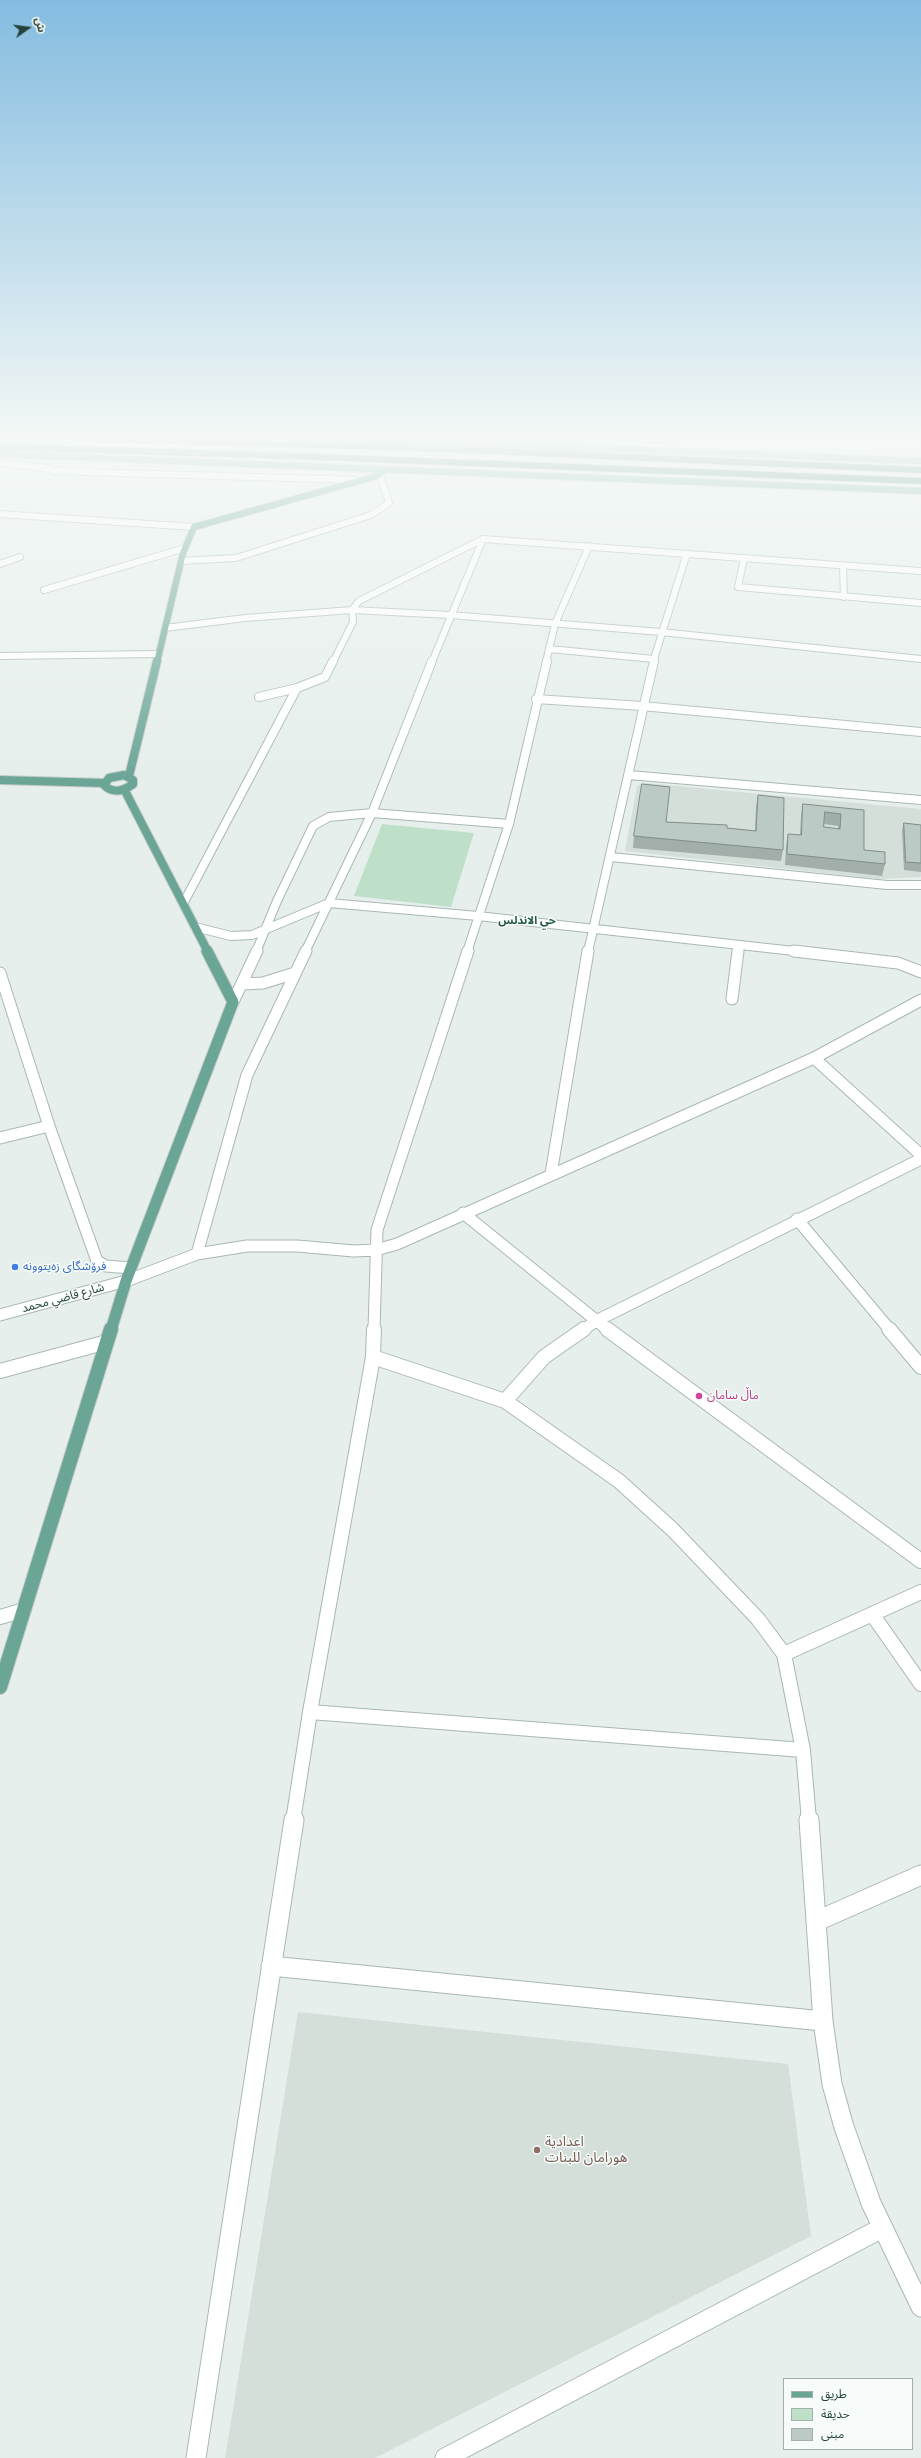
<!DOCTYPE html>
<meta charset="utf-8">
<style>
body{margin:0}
#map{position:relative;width:921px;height:2458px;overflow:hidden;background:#e6efeb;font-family:Karla,"Noto Sans Arabic",sans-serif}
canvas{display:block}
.legend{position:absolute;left:783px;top:2378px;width:130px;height:72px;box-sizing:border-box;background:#f7fbf9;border:1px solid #a3b1ad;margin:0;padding:5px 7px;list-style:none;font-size:12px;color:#24423a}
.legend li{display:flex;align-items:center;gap:8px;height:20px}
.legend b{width:20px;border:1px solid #a3b1ad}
.north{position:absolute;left:8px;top:8px;width:40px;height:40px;-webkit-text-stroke:3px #f7fbf9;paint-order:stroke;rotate:76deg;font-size:11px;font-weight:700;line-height:16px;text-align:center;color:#24423a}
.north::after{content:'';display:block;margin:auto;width:14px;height:18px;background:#24423a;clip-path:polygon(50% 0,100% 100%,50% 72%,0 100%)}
</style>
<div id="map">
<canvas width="921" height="2458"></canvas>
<ul class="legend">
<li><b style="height:5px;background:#6aa596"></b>طريق</li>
<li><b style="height:11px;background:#bfe0c8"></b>حديقة</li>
<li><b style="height:11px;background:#bbcac4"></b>مبنى</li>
</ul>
<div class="north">ش</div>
</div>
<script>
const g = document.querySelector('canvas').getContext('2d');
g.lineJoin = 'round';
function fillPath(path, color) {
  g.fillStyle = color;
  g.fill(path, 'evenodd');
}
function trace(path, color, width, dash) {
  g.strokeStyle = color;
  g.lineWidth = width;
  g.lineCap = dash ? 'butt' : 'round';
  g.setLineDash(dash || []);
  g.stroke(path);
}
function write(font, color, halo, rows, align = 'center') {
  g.font = font + ' Karla,"Noto Sans Arabic",sans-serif';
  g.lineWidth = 3;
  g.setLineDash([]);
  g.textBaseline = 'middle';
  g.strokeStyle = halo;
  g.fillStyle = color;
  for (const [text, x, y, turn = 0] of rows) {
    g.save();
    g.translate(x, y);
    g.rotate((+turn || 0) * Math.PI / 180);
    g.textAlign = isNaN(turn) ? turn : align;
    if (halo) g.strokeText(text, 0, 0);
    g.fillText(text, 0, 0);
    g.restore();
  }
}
fillPath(new Path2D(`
 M 645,783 L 921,809 L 921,877 L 878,879 L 625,851 L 637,786 Z
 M 298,2012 L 788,2064 L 811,2236 L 375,2458 L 225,2458 Z`), '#d4dfda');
fillPath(new Path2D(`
 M 382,824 L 474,833 L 451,907 L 354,896 Z`), '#bfe0c8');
const minorFar4 = new Path2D(`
 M 0,463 L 47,468 L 53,471 L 355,480
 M 0,514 L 194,527
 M 744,558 L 738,587 L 921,603
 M 181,561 L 236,558 L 371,515 L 389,503 L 380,474
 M 0,564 L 20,557
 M 843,567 L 844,597
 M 44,590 L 185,548
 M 165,628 L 245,618 L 352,610 L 450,615 L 661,632 L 921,659
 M 549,649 L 654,659
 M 0,656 L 159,654
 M 333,662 L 353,622 L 352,610 L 359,601 L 483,539 L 920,571
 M 432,662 L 483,539
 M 546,662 L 555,624 L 589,546
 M 653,662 L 687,553`);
const minorFar3 = new Path2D(`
 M 259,697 L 297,688
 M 536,699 L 642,706 L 921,732
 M 629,775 L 921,800
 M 611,857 L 887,885 L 921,885
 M 183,904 L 297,688 L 325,677 L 333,661
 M 195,927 L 231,936 L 252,935 L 329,903 L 478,916 L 803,952
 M 256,952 L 277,901 L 313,826 L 329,817 L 372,813 L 432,661
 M 305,952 L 372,813 L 509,824
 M 467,952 L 509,824 L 547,661
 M 588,952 L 654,661
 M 738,952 L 739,946`);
const minorFar2 = new Path2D(`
 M 794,951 L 898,963 L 921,972
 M 0,973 L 49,1126 L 97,1261 L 106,1266 L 131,1268
 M 242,984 L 263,983 L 295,973
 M 732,999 L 738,951
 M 233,1002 L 257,951
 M 814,1058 L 921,1155
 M 0,1138 L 49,1126
 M 551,1174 L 588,951
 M 463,1213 L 608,1330
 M 797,1219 L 890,1330
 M 197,1254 L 247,1075 L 306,951
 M 0,1315 L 126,1281 L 197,1254 L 247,1246 L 297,1246 L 354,1251 L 376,1250 L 397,1244 L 814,1058 L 921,1000
 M 374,1330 L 377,1230 L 468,951
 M 583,1330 L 596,1321 L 921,1159`);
const minorFar1 = new Path2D(`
 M 607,1329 L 921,1561
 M 889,1329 L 921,1367
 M 373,1357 L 505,1401 L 619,1481 L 673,1530 L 758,1619 L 784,1654 L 803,1750 L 809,1821
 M 0,1371 L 107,1342
 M 505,1401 L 544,1357 L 584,1329
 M 872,1614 L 921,1684
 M 0,1617 L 24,1610
 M 784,1654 L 921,1592
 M 310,1712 L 803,1750
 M 293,1821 L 310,1712 L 373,1357 L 374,1329`);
const minor = new Path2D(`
 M 809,1820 L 823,2021 L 832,2084 L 844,2127 L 871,2203 L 921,2307
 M 817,1921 L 921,1875
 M 271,1966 L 823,2021
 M 196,2458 L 294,1820
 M 445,2458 L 882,2228`);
const majorFar3 = new Path2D(`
 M 332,438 L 921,461
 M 0,454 L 921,491
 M 157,662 L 183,553 L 194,527 L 377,476 L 385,469`);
const majorFar2 = new Path2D(`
 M 124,775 L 133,780 L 133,784 C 124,791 113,794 104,785 L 109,778 Z
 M 129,776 L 157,661
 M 0,780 L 104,783
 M 124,789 L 208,952`);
const majorFar1 = new Path2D(`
 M 111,1330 L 126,1281 L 233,1002 L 207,951`);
const major = new Path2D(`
 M 0,1687 L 111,1329`);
const highway = new Path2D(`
 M 78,438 L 422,448 L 921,470
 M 0,447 L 296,456 L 921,481`);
trace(minorFar4, '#a8b8b2', 8);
trace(minorFar3, '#a8b8b2', 10);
trace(minorFar2, '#a8b8b2', 13);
trace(minorFar1, '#a8b8b2', 16);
trace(minor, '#a8b8b2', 21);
trace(majorFar3, '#c2cac8', 8);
trace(majorFar2, '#c2cac8', 10);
trace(majorFar1, '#c2cac8', 13);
trace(major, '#c2cac8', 16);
trace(highway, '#c2cac8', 8);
trace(minorFar4, '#fff', 6);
trace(minorFar3, '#fff', 8);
trace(minorFar2, '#fff', 11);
trace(minorFar1, '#fff', 14);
trace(minor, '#fff', 19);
trace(majorFar3, '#6aa596', 6);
trace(majorFar2, '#6aa596', 8);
trace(majorFar1, '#6aa596', 11);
trace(major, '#6aa596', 14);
trace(highway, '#2f6f62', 6);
fillPath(new Path2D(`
 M 758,795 L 783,850 L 781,861 L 633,848 L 634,836 L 666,822 L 755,831 L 756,807 Z
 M 803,804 L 864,810 L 864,850 L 885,864 L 882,876 L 785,865 L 786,846 L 788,834 L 800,835 L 801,816 ZM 824,824 L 838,826 L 838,829 L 824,827 Z
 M 904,823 L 921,825 L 921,872 L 904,870 L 902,831 Z`), '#a1aea9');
const building = new Path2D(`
 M 642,784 L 670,787 L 666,822 L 727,825 L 727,828 L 756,831 L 758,795 L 784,798 L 783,850 L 634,836 Z
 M 803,804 L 864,810 L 864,850 L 885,852 L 885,864 L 787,854 L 788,834 L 801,835 ZM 825,812 L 841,814 L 840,829 L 824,827 Z
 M 904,823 L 921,825 L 921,863 L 906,862 Z`);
fillPath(building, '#bbcac4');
trace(building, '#838d89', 1);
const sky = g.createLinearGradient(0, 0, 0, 782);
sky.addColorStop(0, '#84bce0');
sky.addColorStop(0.56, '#f4f8f6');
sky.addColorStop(1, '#f4f8f600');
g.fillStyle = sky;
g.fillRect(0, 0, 921, 782);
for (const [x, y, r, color] of [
 [15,1267,4,"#3f7fe0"],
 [699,1396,4,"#d1479c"],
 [537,2150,4,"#8d6e63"]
]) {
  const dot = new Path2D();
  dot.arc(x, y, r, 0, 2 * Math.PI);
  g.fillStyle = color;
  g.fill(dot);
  trace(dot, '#f7fbf9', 1.5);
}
write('bold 11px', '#1f5548', '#f7fbf9', [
 ["حي الاندلس",527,921]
]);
write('12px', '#366cbe', '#f7fbf9', [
 ["فرۆشگای زەیتوونە",23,1267]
], 'left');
write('12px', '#24423a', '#f7fbf9', [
 ["شارع قاضي محمد",63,1298,-15]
]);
write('12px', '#b23c85', '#f7fbf9', [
 ["ماڵ سامان",707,1396]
], 'left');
write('14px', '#785e54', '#f7fbf9', [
 ["اعدادية",545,2142],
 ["هورامان للبنات",545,2158]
], 'left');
</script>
